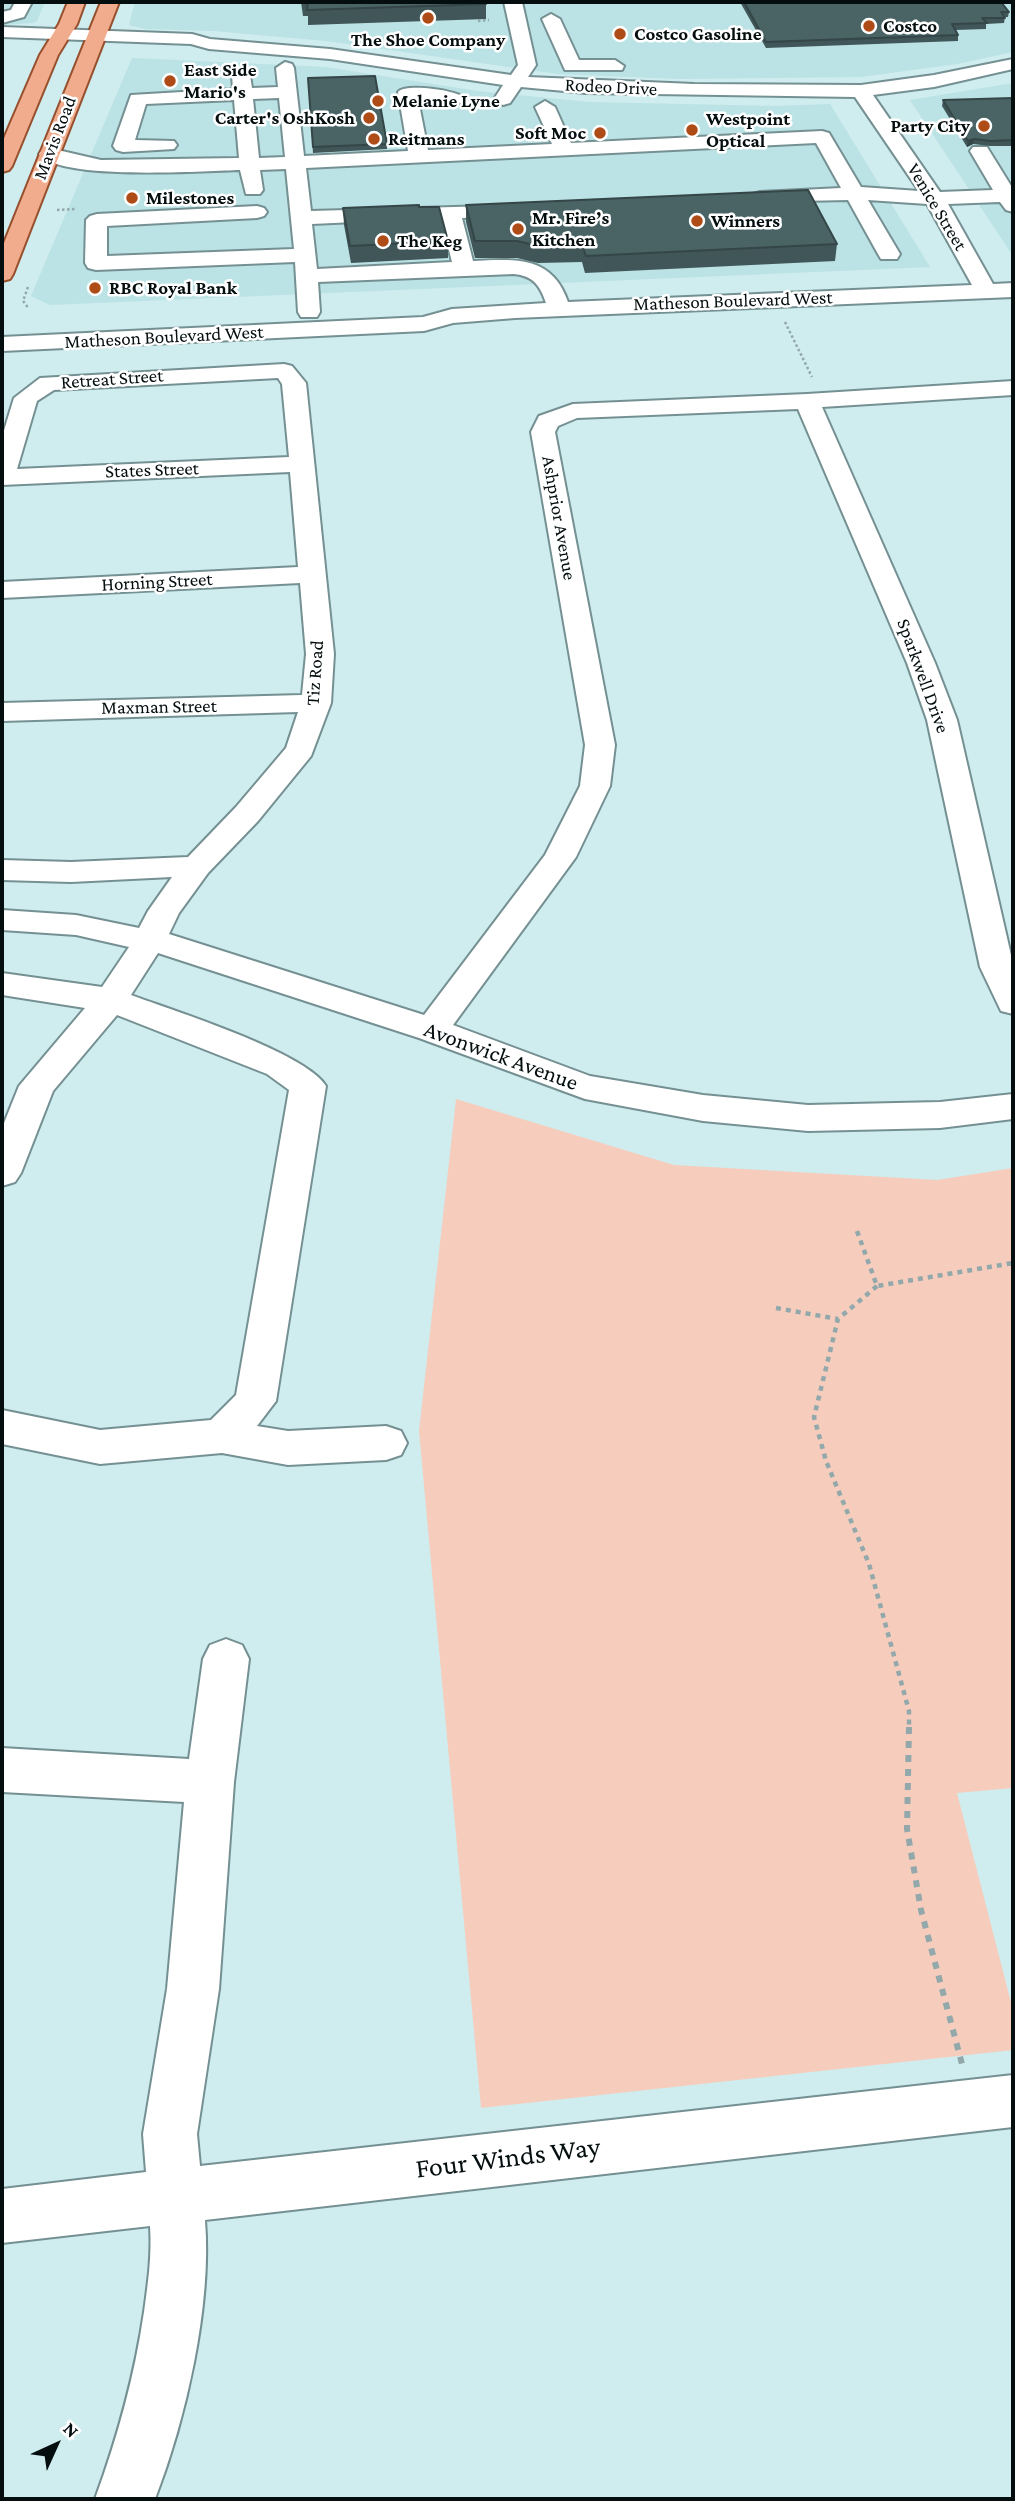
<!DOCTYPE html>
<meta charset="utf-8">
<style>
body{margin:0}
#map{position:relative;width:1015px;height:2501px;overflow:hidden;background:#cfecee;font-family:"Crimson Pro",serif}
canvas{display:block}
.frame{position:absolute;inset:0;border:4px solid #050e0f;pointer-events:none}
.north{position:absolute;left:21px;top:2410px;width:70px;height:70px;-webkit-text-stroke:5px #fff;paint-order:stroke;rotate:45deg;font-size:19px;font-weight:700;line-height:28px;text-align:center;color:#050e0f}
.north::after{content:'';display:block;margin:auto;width:24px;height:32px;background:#050e0f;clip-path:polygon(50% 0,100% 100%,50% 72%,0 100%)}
</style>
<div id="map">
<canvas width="1015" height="2501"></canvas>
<div class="frame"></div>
<div class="north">N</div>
</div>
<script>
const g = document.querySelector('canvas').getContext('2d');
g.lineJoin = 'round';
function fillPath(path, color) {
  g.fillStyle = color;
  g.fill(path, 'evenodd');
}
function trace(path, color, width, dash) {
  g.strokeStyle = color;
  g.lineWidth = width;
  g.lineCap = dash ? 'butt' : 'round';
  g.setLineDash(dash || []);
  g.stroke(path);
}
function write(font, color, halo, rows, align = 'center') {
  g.font = font + ' "Crimson Pro",serif';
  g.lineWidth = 5;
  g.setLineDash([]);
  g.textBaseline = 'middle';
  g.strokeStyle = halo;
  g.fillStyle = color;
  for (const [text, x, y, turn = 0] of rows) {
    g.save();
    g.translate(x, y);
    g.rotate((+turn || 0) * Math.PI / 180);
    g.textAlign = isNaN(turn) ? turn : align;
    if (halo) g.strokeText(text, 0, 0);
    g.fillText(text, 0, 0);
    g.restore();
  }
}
fillPath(new Path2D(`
 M 2,2 L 45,2 L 37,21 L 33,23 L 2,25 Z
 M 135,2 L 1013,2 L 1013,52 L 957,64 L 861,77 L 679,79 L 558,74 L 326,41 L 214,31 L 145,29 L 129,25 Z
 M 132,58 L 326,67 L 477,91 L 589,102 L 775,106 L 830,104 L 930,267 L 50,305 L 31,296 Z
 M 1013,83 L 1013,256 L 910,100 Z`), '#bbe2e4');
fillPath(new Path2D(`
 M 456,1099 L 674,1165 L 937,1180 L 1013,1168 L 1013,1788 L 957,1793 L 1013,2010 L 1013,2050 L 481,2108 L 419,1431 Z`), '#f6cdbd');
const minor = new Path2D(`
 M 15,2 L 32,2 L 24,17 L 2,23 L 2,12 L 11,10 Z
 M 504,2 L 522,2 L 536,65 L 528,77 L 694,84 L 861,85 L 934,75 L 1013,59 L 1013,69 L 934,87 L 873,95 L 940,192 L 993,190 L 970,151 L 973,147 L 987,147 L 1013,189 L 1013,212 L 1006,210 L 1000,202 L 948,204 L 993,284 L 1013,283 L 1013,297 L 515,318 L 453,323 L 424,331 L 2,351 L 2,337 L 423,317 L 452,309 L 546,303 C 540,285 533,276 514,274 L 318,282 L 320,312 L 317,317 L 301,317 L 298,312 L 295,262 L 96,270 L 88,268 L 85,263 L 86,220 L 90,216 L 97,214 L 257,206 L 264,208 L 267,212 L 264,216 L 257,218 L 107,226 L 107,256 L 294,249 L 286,169 L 260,170 L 263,190 L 260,194 L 246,194 L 240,170 C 204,171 59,181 39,154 L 42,150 L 49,148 L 101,160 L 239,158 L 234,100 L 146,104 L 135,140 L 174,141 L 177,145 L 174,149 L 123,152 L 116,150 L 113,146 L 131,95 L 233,89 L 232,75 L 241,69 L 250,75 L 252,88 L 278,87 L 276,68 L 285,62 L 292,64 L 294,68 L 304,156 L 408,151 L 398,92 C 405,83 459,90 466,99 L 457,105 L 418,99 L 428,150 L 552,144 L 535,107 L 545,101 L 555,107 L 571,143 L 822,131 L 829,133 L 861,187 L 919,191 L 855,97 L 586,93 L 521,87 L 510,103 L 503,105 L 494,99 L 503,85 L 330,59 L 209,49 L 191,44 L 2,37 L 2,27 L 192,34 L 210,39 L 330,49 L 511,75 L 518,65 ZM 279,98 L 285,157 L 259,158 L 253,99 ZM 816,143 L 841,188 L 760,192 L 753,194 L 750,198 L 753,202 L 848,200 L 878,254 L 881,259 L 897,259 L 900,254 L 868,200 L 927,204 L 972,285 L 568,302 C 552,255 515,259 473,261 L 462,218 L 518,215 L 525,213 L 528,209 L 525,205 L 311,211 L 306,168 ZM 441,218 L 452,262 L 317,269 L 312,224 Z
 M 551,14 L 560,19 L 579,60 L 615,60 L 624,66 L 622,70 L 565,70 L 542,19 Z
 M 284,364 L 292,366 L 306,383 L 334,654 L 331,703 L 311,756 L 258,821 L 208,873 L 179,913 L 169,934 L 424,1015 L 545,855 L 580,786 L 585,745 L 531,432 L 539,416 L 573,404 L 807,394 L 1013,381 L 1013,395 L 822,407 L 935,663 L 957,720 L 1013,964 L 1013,1014 L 1001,1011 L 980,967 L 927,720 L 907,663 L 798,409 L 577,418 L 558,426 L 555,432 L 615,745 L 610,786 L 576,857 L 453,1025 L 590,1076 L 703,1095 L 808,1105 L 940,1102 L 1013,1094 L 1013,1119 L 940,1128 L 808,1131 L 703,1121 L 585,1099 L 419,1038 L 158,953 L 131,995 C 174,1011 305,1052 326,1086 L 276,1401 L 257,1426 L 288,1431 L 386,1426 L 401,1431 L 407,1443 L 401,1455 L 386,1460 L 288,1465 L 222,1453 L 100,1464 L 2,1444 L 2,1410 L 100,1430 L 211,1420 L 236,1395 L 289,1090 L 267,1074 L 117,1015 L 53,1091 L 21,1173 L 15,1182 L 2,1186 L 2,1128 L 19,1086 L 85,1008 L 2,995 L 2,973 L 102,987 L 129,947 L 76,935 L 2,930 L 2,910 L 76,915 L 139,928 L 148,911 L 172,877 L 71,882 L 2,880 L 2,860 L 71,862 L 188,857 L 236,807 L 286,748 L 298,712 L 2,721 L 2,703 L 302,695 L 306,654 L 300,583 L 2,598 L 2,582 L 298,567 L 290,472 L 2,485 L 2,437 L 14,398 L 40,378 ZM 278,378 L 282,384 L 289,457 L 17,469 L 37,401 L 54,390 Z
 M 226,1639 L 242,1645 L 249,1659 L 234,1782 L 219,1989 L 197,2134 L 200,2166 L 1013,2075 L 1013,2127 L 205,2220 C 212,2305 186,2419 155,2499 L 95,2499 C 118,2436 134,2379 144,2312 C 148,2283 152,2256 150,2226 L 2,2243 L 2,2189 L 146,2172 L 143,2134 L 167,1989 L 184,1802 L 2,1792 L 2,1748 L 189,1759 L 203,1659 L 210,1645 Z`);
const major = new Path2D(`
 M 68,2 L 85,2 L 77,24 L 58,55 L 12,166 L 9,170 L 2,172 L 2,143 L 40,55 L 59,24 Z
 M 101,2 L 119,2 L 13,274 L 10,279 L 2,281 L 2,248 Z`);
trace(minor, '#759092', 4);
trace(major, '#97502e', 4);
trace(new Path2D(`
 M 478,21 L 489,20
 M 57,210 L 75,209
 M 28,287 L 23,301 L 29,309
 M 785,322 L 812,377`), '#92a8aa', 2.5, [2.5, 2.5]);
trace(new Path2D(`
 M 857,1231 L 877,1286 L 1013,1263
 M 877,1286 L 838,1319 L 814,1417 L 826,1461 L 869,1564 L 909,1711 L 909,1729
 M 776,1308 L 838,1319`), '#92a8aa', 4.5, [5, 5]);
trace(new Path2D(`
 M 909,1727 L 907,1829 L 921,1910 L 962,2064`), '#92a8aa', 6, [7, 7]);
fillPath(minor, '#fff');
fillPath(major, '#f0ac8c');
fillPath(new Path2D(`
 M 301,2 L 486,2 L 486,19 L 308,25 L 308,16 L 303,16 Z
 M 740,2 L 1001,2 L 1009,12 L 1008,17 L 1005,17 L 1004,23 L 986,24 L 986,29 L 955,30 L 958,35 L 958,41 L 766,48 Z
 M 308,78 L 387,144 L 387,149 L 313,153 Z
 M 1013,98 L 1013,146 L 990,146 L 973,144 L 967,147 L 942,106 L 943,100 Z
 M 466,205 L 837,244 L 835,261 L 585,273 L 582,262 L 538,263 L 517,258 L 475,258 L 466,222 Z
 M 419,207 L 448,241 L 448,258 L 351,263 L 344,225 L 343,208 Z`), '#405658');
fillPath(new Path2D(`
 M 974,139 L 973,144 L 967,147 L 968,141 Z`), '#344647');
const building = new Path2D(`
 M 308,2 L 486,2 L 486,4 L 307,10 Z
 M 744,2 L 1001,2 L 1009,12 L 1001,12 L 1005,18 L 982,18 L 987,23 L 952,24 L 958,35 L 766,42 Z
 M 375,76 L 387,144 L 313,147 L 308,78 Z
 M 1013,98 L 1013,140 L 991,141 L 974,139 L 968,141 L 943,100 Z
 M 808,190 L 837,244 L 586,256 L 582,245 L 538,246 L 517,241 L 475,241 L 466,205 Z
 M 419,205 L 419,207 L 439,207 L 448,241 L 350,246 L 343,208 Z`);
fillPath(building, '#4a6466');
trace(building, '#344647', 2);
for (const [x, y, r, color] of [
 [428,18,7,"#af4b17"],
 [869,26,7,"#af4b17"],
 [620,34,7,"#af4b17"],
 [170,81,7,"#af4b17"],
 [378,101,7,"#af4b17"],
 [369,118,7,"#af4b17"],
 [984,126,7,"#af4b17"],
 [692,130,7,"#af4b17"],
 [600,133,7,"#af4b17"],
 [374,139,7,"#af4b17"],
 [132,198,7,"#af4b17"],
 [697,221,7,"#af4b17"],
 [518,229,7,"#af4b17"],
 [383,241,7,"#af4b17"],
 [95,288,7,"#af4b17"]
]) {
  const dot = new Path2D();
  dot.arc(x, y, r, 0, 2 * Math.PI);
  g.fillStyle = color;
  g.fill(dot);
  trace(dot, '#fff', 2.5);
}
write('bold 19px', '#050e0f', '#fff', [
 ["Costco",883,26],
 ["Costco Gasoline",634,34],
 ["The Shoe Company",428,40,"center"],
 ["East Side",184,70],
 ["Mario's",184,92],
 ["Melanie Lyne",392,101],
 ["Carter's OshKosh",355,118,"right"],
 ["Westpoint",706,119],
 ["Optical",706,141],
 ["Party City",970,126,"right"],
 ["Soft Moc",586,133,"right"],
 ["Reitmans",388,139],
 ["Milestones",146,198],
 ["Mr. Fire’s",532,218],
 ["Kitchen",532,240],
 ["Winners",711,221],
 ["The Keg",397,241],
 ["RBC Royal Bank",109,288]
], 'left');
write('19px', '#050e0f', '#fff', [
 ["Rodeo Drive",611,87,3],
 ["Mavis Road",55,138,-69],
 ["Venice Street",937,207,59],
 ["Matheson Boulevard West",733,301,-2],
 ["Matheson Boulevard West",164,337,-3],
 ["Retreat Street",112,379,-4],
 ["States Street",152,470,-2],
 ["Ashprior Avenue",559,518,80],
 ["Horning Street",157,582,-3],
 ["Tiz Road",315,673,-86],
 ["Sparkwell Drive",923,676,70],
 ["Maxman Street",159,707,-1]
]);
write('23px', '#050e0f', '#fff', [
 ["Avonwick Avenue",501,1056,20]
]);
write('28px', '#050e0f', '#fff', [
 ["Four Winds Way",508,2158,-7]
]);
</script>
